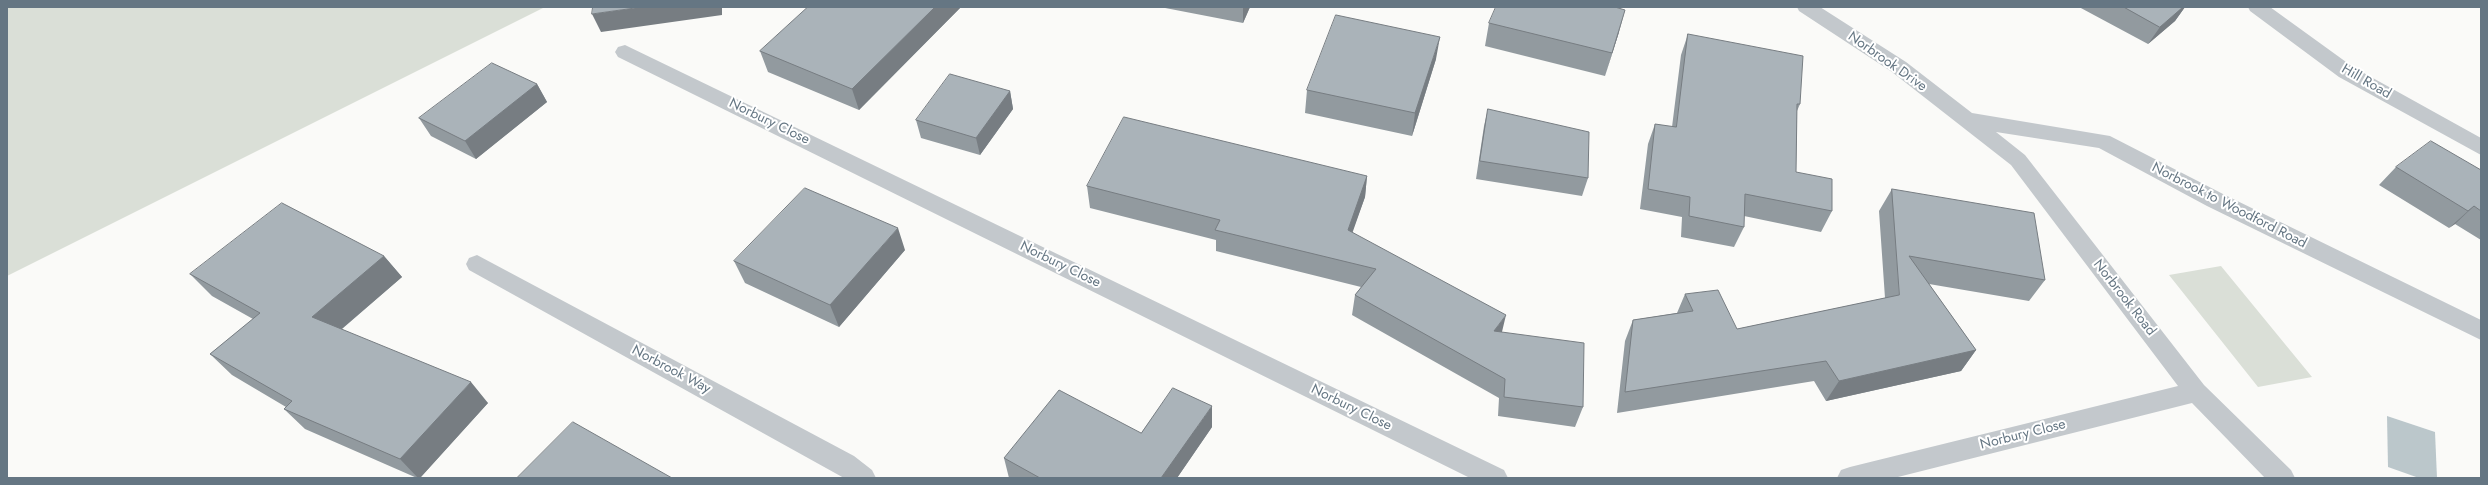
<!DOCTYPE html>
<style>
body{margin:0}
#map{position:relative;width:2488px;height:485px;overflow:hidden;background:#fafaf8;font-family:Jost,sans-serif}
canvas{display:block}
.frame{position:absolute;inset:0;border:8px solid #657683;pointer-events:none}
</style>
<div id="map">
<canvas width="2488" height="485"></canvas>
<div class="frame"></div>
</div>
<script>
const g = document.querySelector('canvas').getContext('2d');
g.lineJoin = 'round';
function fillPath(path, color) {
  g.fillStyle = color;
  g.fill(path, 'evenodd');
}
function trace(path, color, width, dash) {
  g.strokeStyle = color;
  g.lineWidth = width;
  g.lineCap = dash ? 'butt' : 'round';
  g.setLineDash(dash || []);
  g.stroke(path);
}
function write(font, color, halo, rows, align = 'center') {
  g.font = font + ' Jost,sans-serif';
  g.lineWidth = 4;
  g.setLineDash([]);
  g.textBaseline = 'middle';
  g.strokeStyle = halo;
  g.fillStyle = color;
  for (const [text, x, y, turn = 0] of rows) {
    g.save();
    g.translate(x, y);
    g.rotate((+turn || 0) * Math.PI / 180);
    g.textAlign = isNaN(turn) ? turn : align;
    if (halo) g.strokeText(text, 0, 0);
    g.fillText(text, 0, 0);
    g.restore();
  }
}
fillPath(new Path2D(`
 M 7,7 L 545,7 L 7,276 Z
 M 2221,266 L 2312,377 L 2258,387 L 2169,275 Z`), '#dadfd7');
fillPath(new Path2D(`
 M 2387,416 L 2435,432 L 2437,478 L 2419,478 L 2388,467 Z`), '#bbc7cb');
fillPath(new Path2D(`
 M 1797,7 L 1820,7 L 1906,62 L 1972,113 L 2110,136 L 2223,194 L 2481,320 L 2481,340 L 2207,206 L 2099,148 L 1996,132 L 2025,155 L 2204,385 L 2291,470 L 2295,478 L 2265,478 L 2192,403 L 1894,478 L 1837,478 L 1841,470 L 1850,467 L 2178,386 L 2011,165 L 1892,72 L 1799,11 Z
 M 2248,7 L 2270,7 L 2353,67 L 2481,138 L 2481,155 L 2339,77 L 2250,11 Z
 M 625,45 L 1504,470 L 1508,478 L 1470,478 L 618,57 L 615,52 L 618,47 Z
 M 477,255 L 854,456 L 872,470 L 876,478 L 844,478 L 469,270 L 466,264 L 469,258 Z`), '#c3c8cc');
fillPath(new Path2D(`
 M 808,7 L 961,7 L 859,110 L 768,72 L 760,51 Z
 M 1160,7 L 1250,7 L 1243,23 Z
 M 2079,7 L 2185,7 L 2175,21 L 2148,44 Z
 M 1489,23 L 1619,32 L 1605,76 L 1485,46 Z
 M 1688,34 L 1800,104 L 1797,111 L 1796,172 L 1832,211 L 1821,232 L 1744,216 L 1744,227 L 1734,247 L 1681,237 L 1682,217 L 1640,209 L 1648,144 L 1655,124 L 1672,127 L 1681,55 Z
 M 1436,59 L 1412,136 L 1305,113 L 1307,90 Z
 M 537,84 L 547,102 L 476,159 L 431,136 L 419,118 Z
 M 1010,91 L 1013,109 L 980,155 L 921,138 L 916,120 Z
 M 1488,109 L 1588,178 L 1582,196 L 1476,179 L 1484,126 Z
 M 2396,167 L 2481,170 L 2481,240 L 2455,224 L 2449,228 L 2379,185 Z
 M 1367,176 L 1365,197 L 1352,232 L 1502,332 L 1583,407 L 1575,427 L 1498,416 L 1499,398 L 1352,315 L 1355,295 L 1361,287 L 1216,251 L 1216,240 L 1090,208 L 1087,186 Z
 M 1892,189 L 2045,280 L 2029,301 L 1929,284 L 1976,350 L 1961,371 L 1826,401 L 1814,381 L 1617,413 L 1625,341 L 1633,320 L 1677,313 L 1685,294 L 1737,329 L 1885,298 L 1879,211 Z
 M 905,250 L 839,327 L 745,283 L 734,261 Z
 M 384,256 L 402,277 L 342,329 L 488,403 L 420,478 L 417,478 L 305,429 L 284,409 L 286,407 L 232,375 L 210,354 L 253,319 L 212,296 L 190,274 Z
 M 1212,427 L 1177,478 L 1009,478 L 1004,458 L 1141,433 Z`), '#929a9f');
fillPath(new Path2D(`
 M 642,7 L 722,7 L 722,15 L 601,32 L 592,14 Z
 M 935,7 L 961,7 L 859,110 L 852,89 Z
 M 1243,7 L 1250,7 L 1243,23 Z
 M 2183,7 L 2185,7 L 2175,21 L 2148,44 L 2160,27 Z
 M 1625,10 L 1619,32 L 1605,76 L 1612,53 Z
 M 1440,37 L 1436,59 L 1412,136 L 1415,113 Z
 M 537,84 L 547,102 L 476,159 L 465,141 Z
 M 1010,91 L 1013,109 L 980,155 L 976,138 Z
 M 1367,176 L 1365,197 L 1346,251 L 1348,230 Z
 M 2474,206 L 2455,224 L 2449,228 L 2468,211 Z
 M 898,228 L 905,250 L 839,327 L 830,305 Z
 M 384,256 L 402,277 L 331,338 L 312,317 Z
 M 1506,315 L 1501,336 L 1494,331 Z
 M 1976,350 L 1961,371 L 1826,401 L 1839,381 Z
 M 471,382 L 488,403 L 420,478 L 418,478 L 400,459 Z
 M 1212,406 L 1212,427 L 1177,478 L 1161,478 Z`), '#777d82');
const building = new Path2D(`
 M 593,7 L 642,7 L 592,14 Z
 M 808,7 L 935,7 L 852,89 L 760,51 Z
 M 1496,7 L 1615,7 L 1625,10 L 1612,53 L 1489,23 Z
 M 2124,7 L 2183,7 L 2160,27 Z
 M 1336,15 L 1440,37 L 1415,113 L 1307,90 Z
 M 1688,34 L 1803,56 L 1800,104 L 1797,104 L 1796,172 L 1832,179 L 1832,211 L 1745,194 L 1744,227 L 1689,216 L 1690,197 L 1648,189 L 1655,124 L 1676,127 Z
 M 492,63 L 537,84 L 465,141 L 419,118 Z
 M 950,74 L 1010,91 L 976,138 L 916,120 Z
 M 1488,109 L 1589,132 L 1588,178 L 1480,161 Z
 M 1124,117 L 1367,176 L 1348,230 L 1506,315 L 1494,331 L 1584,343 L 1583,407 L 1504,397 L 1505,379 L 1355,295 L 1376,269 L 1215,230 L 1220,220 L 1087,186 Z
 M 2431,141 L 2481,170 L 2481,211 L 2474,206 L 2468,211 L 2396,167 Z
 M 805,188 L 898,228 L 830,305 L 734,261 Z
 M 1892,189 L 2034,213 L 2045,280 L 1909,256 L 1976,350 L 1839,381 L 1826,361 L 1625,392 L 1633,320 L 1693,311 L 1685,294 L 1718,290 L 1737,329 L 1899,295 Z
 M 282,203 L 384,256 L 312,317 L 471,382 L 400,459 L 284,409 L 292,401 L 210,354 L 260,313 L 190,274 Z
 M 1173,388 L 1212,406 L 1161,478 L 1040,478 L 1004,458 L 1059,390 L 1141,433 Z
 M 573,422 L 672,478 L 517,478 Z`);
fillPath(building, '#aab3b9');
trace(building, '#777d82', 1);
write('14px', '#657683', '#fff', [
 ["Norbrook Drive",1887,62,35],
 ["Hill Road",2366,82,30],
 ["Norbury Close",769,122,26],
 ["Norbrook to Woodford Road",2229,206,27],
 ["Norbury Close",1060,265,26],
 ["Norbrook Road",2124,298,52],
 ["Norbrook Way",671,370,28],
 ["Norbury Close",1351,408,26],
 ["Norbury Close",2023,435,-14]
]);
</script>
